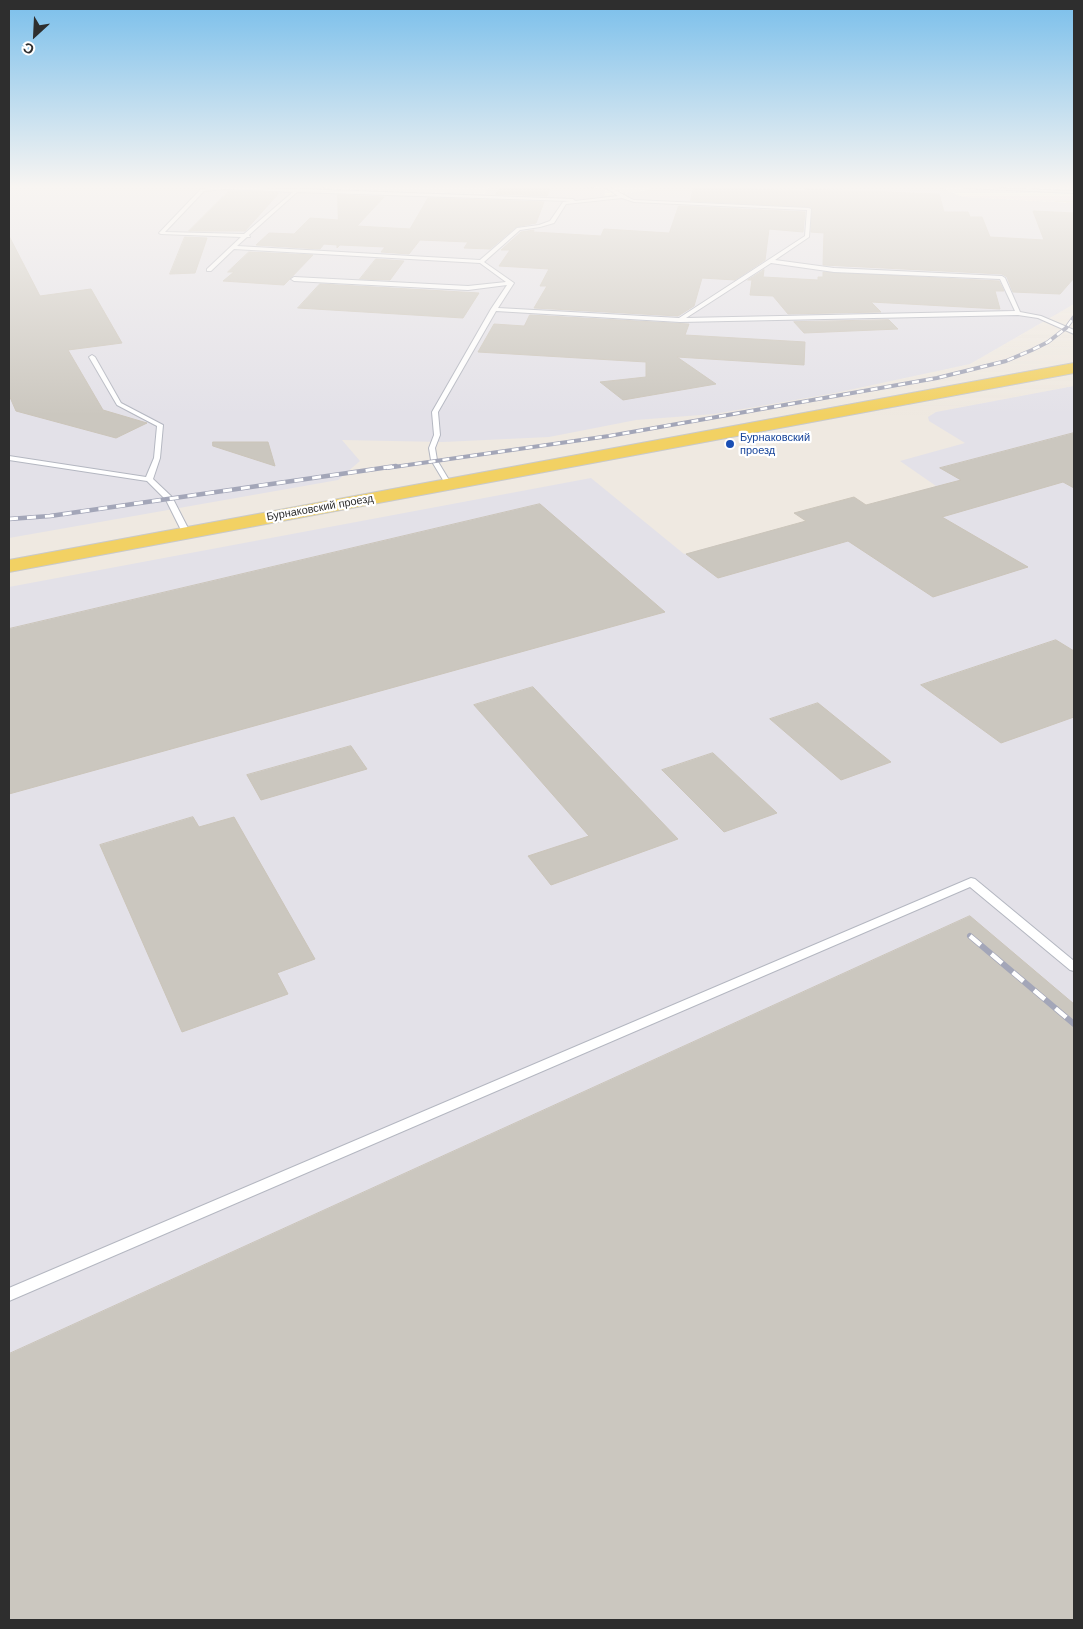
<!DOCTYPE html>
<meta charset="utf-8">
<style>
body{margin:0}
#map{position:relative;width:1083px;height:1629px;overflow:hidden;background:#efe9e1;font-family:Helvetica,sans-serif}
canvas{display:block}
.frame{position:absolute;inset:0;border:10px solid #2e2e2e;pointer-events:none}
.north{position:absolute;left:10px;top:10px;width:50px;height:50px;-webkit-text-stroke:4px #fff;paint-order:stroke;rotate:205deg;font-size:14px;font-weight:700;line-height:20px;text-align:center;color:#2e2e2e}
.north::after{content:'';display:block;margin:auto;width:18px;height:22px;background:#2e2e2e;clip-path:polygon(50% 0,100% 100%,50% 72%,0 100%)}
</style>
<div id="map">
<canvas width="1083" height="1629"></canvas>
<div class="frame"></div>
<div class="north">С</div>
</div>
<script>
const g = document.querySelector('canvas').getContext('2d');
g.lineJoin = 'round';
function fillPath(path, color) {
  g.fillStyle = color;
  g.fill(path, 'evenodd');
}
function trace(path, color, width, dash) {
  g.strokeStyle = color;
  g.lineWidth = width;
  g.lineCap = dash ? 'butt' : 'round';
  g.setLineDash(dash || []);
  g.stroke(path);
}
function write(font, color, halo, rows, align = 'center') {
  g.font = font + ' Helvetica,sans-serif';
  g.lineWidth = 4.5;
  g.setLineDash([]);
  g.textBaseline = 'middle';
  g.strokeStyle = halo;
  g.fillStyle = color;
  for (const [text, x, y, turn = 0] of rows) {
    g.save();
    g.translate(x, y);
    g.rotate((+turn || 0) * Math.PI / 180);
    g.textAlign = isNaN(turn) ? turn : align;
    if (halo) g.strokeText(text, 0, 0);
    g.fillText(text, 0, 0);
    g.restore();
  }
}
fillPath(new Path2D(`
 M 9,187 L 314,187 L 332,188 L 331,190 L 484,194 L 489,187 L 577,187 L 606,188 L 604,196 L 648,190 L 651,187 L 940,187 L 963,197 L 1074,203 L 1074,304 L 970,364 L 835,393 L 714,414 L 636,420 L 549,437 L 443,442 L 342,440 L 360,461 L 338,480 L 9,538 Z
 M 1074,386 L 1074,1620 L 9,1620 L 9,587 L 591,478 L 684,554 L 936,486 L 900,461 L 965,443 L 929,421 L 928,417 L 936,412 Z`), '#e3e1e8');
const building = new Path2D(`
 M 501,187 L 550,187 L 547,196 L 496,194 Z
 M 694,187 L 806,191 L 806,189 L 939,194 L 944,212 L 968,212 L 970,217 L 982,217 L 990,237 L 1044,240 L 1033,211 L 1074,213 L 1074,278 L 1060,294 L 1013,292 L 1007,277 L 1002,274 L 823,265 L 824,233 L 811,232 L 812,207 L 691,201 Z
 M 229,191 L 279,193 L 245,231 L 189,231 Z
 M 338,195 L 384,197 L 357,226 L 410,229 L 428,198 L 544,202 L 536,223 L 516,227 L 490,249 L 464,248 L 468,242 L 420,240 L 409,254 L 381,252 L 385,247 L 340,245 L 337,248 L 337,245 L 324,244 L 320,249 L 256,245 L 269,233 L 294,234 L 310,218 L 338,220 Z
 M 679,206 L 805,212 L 803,232 L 769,229 L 765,260 L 735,280 L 702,278 L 694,306 L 678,316 L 534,308 L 547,286 L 540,286 L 549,269 L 499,266 L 510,250 L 501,250 L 521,232 L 534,230 L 533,232 L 601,236 L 604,229 L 669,233 Z
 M 9,236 L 40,296 L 91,289 L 122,343 L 68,350 L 103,410 L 147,423 L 116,438 L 16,411 L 9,395 Z
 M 185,237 L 207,238 L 195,273 L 170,274 Z
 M 249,252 L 313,255 L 284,285 L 223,281 L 234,272 L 228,272 Z
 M 376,259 L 404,261 L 390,280 L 360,279 Z
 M 764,270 L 763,277 L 818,280 L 818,277 L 823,277 L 823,272 L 999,281 L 1004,291 L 995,291 L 1000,309 L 871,302 L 881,312 L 788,314 L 773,296 L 750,295 L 752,280 L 748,280 Z
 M 320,284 L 428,290 L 479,293 L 463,318 L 298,308 Z
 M 530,315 L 689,324 L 685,335 L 805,342 L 804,365 L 677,357 L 716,384 L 623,400 L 600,382 L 646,377 L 646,362 L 478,352 L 494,324 L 524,326 Z
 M 889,320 L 898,329 L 804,333 L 794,322 Z
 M 1074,433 L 1074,488 L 1063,482 L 942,517 L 1028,567 L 933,597 L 848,541 L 718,578 L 686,554 L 806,521 L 794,513 L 854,497 L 866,505 L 961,480 L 940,468 Z
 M 213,442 L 268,442 L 275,466 L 213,446 Z
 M 540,504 L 665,612 L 9,794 L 9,629 Z
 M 1056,640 L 1074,651 L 1074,717 L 1001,743 L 921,685 Z
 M 533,687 L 591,748 L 678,839 L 551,885 L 528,856 L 589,836 L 474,705 Z
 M 818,703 L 891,762 L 841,780 L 770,719 Z
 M 351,746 L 367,769 L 261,800 L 247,775 Z
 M 713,753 L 777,813 L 724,832 L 662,770 Z
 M 193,817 L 199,827 L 234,817 L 315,959 L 277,973 L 288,994 L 182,1032 L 100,845 Z
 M 970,916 L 1074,1004 L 1074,1620 L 9,1620 L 9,1354 Z`);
fillPath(building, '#cbc7bf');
trace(building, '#cbc5ba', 1);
const service = new Path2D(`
 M 218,187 L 295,189 L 298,188 L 300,189 L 573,199 L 575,201 L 618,196 L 605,187 C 614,187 625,197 634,200 L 809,208 L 811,209 L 809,237 L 775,260 L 834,268 L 1002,276 L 1005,278 L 1020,312 L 1041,316 L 1074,330 L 1074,334 L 1038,318 L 1018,315 L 680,322 L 496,311 L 438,412 L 440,435 L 435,448 L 437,460 L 452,485 L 449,487 L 446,485 L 431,460 L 429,448 L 434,435 L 432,412 L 491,309 L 507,285 L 468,290 L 294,281 L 291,279 L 294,277 L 468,286 L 506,282 L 480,263 L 234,249 L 211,271 L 207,271 L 207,269 L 241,237 L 161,234 L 159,233 L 201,189 ZM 225,189 L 293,192 L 244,234 L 165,232 L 204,191 ZM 297,192 L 570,201 L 563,202 L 550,221 L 539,225 L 517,228 L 480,260 L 237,246 L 247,237 L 250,237 L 249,235 ZM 622,198 L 634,202 L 807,210 L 805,236 L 679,318 L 498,308 L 514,283 L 484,262 L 520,230 L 540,227 L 554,223 L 566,204 ZM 771,263 L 834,272 L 1000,279 L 1015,311 L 686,318 Z
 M 963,187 L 1074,191 L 1074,193 L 965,188 Z
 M 92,355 L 95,357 L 121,403 L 163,425 L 160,458 L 153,479 L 172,497 L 190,532 L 189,534 L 183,534 L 166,500 L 147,481 L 9,460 L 9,456 L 146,477 L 154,458 L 157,426 L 117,405 L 89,357 Z
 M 971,878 L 975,879 L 1074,961 L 1074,971 L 1070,970 L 970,887 L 9,1301 L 9,1288 Z`);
const primary = new Path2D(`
 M 1074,363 L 1074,373 L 9,572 L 9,560 Z`);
trace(service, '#b4b7c1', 2);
trace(primary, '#c9c9c9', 2);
fillPath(service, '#fff');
fillPath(primary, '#f2d163');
const railFar2 = new Path2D(`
 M 387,468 L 609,436 L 937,378 L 1006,361 L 1032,350 L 1048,342 L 1066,328 L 1074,317`);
const railFar1 = new Path2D(`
 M 9,519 L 50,516 L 396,466`);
const rail = new Path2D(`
 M 970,936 L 1074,1024`);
trace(railFar2, '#a3a6b8', 4);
trace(railFar1, '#a3a6b8', 4.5);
trace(rail, '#a3a6b8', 6);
trace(railFar2, '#fff', 2.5, [7]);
trace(railFar1, '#fff', 3, [9]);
trace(rail, '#fff', 4.5, [14]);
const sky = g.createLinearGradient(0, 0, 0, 415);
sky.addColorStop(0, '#7abfeb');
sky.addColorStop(0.45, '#f8f5f2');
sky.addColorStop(1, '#f8f5f200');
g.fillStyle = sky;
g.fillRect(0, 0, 1083, 415);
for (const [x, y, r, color] of [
 [730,444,5,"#1a4fb4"]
]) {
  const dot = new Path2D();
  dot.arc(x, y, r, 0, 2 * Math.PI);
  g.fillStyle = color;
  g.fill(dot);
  trace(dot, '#fff', 2);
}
write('11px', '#164399', '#fff', [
 ["Бурнаковский",740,438],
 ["проезд",740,451]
], 'left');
write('11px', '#2e2e2e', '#fff', [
 ["Бурнаковский проезд",320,508,-10]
]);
</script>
